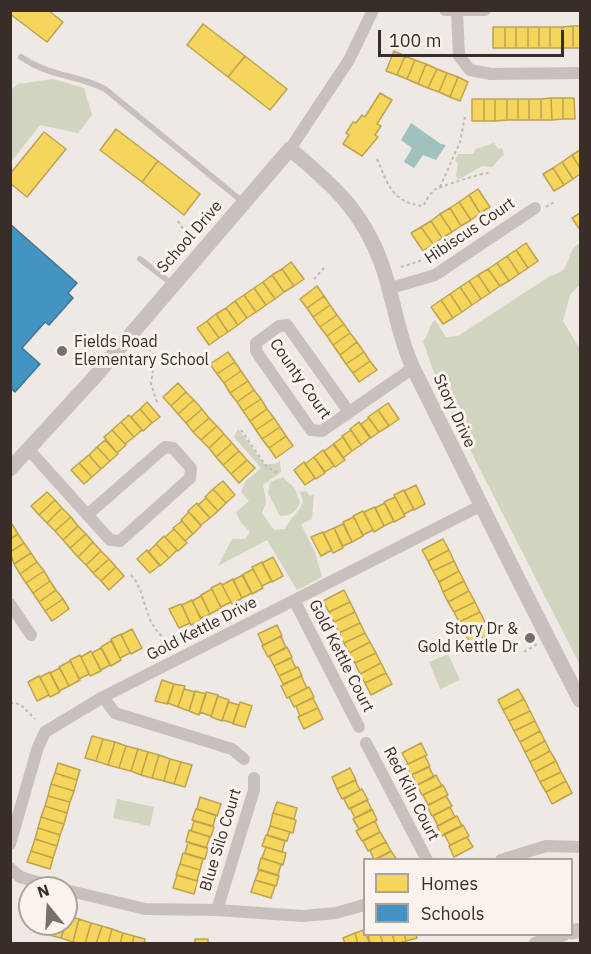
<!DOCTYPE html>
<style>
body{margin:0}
#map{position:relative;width:591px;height:954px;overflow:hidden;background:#eee9e4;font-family:"IBM Plex Sans",sans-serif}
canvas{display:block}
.frame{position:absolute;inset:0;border:12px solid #392d2a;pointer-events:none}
.legend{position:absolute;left:363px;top:858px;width:210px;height:78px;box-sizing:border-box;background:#faf2ec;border:2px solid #ada39e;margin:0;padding:8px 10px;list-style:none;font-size:18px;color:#392d2a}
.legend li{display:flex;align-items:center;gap:12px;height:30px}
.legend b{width:30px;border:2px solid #ada39e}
.north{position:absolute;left:18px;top:876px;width:60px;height:60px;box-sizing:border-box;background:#faf2ec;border:2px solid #ada39e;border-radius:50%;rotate:342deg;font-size:16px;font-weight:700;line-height:24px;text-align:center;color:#392d2a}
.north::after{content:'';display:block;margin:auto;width:21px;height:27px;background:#786f6b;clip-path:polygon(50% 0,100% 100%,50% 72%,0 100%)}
.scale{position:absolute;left:378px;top:30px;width:186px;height:27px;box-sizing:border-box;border:3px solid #392d2a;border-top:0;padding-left:8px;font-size:18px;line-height:21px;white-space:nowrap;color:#392d2a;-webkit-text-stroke:4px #faf2ec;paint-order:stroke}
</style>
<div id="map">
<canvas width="591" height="954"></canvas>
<div class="frame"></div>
<ul class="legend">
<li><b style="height:16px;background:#f6d55c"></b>Homes</li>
<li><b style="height:16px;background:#4393c3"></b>Schools</li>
</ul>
<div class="north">N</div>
<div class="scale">100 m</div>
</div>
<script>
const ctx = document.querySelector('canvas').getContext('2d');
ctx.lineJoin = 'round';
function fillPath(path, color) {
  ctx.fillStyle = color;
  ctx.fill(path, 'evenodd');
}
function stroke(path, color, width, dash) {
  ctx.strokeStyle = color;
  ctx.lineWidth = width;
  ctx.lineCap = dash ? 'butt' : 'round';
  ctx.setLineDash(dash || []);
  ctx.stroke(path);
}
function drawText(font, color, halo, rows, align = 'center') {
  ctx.font = font + ' "IBM Plex Sans",sans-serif';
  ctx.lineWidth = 6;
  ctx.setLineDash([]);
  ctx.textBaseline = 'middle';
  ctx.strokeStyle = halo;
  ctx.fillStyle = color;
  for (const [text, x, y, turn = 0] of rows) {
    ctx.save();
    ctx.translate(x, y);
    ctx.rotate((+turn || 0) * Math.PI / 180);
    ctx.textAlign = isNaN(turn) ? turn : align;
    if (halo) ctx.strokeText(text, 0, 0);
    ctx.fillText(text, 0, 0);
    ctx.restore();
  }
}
const green = new Path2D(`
 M53 79 84 88 92 115 78 133 40 125 11 162V90L18 84Z
 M494 143 498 149 502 148 504 154 492 167 482 166 458 180 456 175 458 164 455 160 458 154H473L476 149Z
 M578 244H580V284L570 295 563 321 580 349V665L441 393 423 341C430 334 428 326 435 320L446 337 458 336 550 276C574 271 564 254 578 244Z
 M238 429 264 464H275L280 461 281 472 263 485 266 502 262 513 274 530 285 529C290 518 299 513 303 502L300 492 306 491 310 496 314 494 312 519 301 524 315 552 322 577 297 590 267 540 218 566 232 539H245L250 532 241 523 236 512 249 501 241 492 246 481 261 468 234 437Z
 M283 477 295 489 300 503C296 512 291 516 280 516L268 493 270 482Z
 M448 654 460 680 440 689 429 662Z
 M117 799 154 807 150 826 113 818Z`);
const water = new Path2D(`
 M411 123 441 144 446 145 436 160 423 155 414 168 404 162 412 148 401 140Z`);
const homes = new Path2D(`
 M10 10H48L63 22 47 42 10 14Z
 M203 24 245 56 228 77 187 45Z
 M573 26V48H562V27Z
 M573 26H580V48H573Z
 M493 27H505V48H493Z
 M505 27H516V48H505Z
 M516 27H528V48H516Z
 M528 27H539V48H528Z
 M539 27H550V48H539Z
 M550 27H562V48H550Z
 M394 51 405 56 397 75 386 71Z
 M245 56 287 89 270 110 228 77Z
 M405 56 415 60 407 79 397 75Z
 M415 60 426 64 418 84 407 79Z
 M426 64 437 69 428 88 418 84Z
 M437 69 447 73 439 92 428 88Z
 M447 73 458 77 450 97 439 92Z
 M458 77 468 82 460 101 450 97Z
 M380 93 392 100 377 124 381 126 375 135 378 137 362 156 343 144 349 135 346 133 353 122 356 123 362 115 365 117Z
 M551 98 552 120H541V99Z
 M551 98H563V119L552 120Z
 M563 98H574L575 119H563Z
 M472 99H484V121H472Z
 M484 99H495V121H484Z
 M495 99H507V120L495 121Z
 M507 99H518V120H507Z
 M518 99H529V120H518Z
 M529 99H541V120H529Z
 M116 129 158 161 142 182 100 150Z
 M44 132 66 149 27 197 10 183V174Z
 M580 150V168L572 155Z
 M572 155 580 168V174L573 179 562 162Z
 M158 161 200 194 184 215 142 182Z
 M562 162 573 179 564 185 553 168Z
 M553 168 564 185 554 191 543 174Z
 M478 189 490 207 480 213 469 195Z
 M469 195 480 213 471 220 459 202Z
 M459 202 471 220 461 226 450 208Z
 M450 208 461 226 452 232 440 214Z
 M580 213V230L572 218Z
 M440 214 452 232 442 238 431 221Z
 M431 221 442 238 433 244 421 227Z
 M421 227 433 244 423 251 411 233Z
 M526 243 538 261 528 268 516 250Z
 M516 250 528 268 519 274 507 256Z
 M507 256 519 274 509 281 497 263Z
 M291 262 304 279 294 286 282 269Z
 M497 263 509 281 500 286 488 269Z
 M282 269 294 286 284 292 272 275Z
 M488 269 500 286 490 293 478 275Z
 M272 275 284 292 275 299 263 282Z
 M478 275 490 293 481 299 469 281Z
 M469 281 481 299 472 305 460 287Z
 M263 282 275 299 266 305 254 288Z
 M317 286 324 296 307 308 300 299Z
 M460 287 472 305 462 312 450 294Z
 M254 288 266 305 256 312 244 295Z
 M450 294 462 312 453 318 441 300Z
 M244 295 256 312 247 318 235 301Z
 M324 296 330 305 313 317 307 308Z
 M441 300 453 318 443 324 431 307Z
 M235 301 247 318 238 325 226 308Z
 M330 305 337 315 320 327 313 317Z
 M226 308 238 325 228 332 216 314Z
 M216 314 228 332 219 338 207 321Z
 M337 315 344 324 327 336 320 327Z
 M207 321 219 338 209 345 197 328Z
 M344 324 350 333 333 345 327 336Z
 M350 333 357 342 340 355 333 345Z
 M357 342 364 352 346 364 340 355Z
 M228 352 235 362 217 374 210 364Z
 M364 352 370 361 353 373 346 364Z
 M370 361 377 370 359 382 353 373Z
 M235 362 241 371 224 383 217 374Z
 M241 371 248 381 230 393 224 383Z
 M248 381 254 390 237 402 230 393Z
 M178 383 186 392 171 406 163 397Z
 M254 390 261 399 243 411 237 402Z
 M186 392 194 400 178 414 171 406Z
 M261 399 267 409 250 421 243 411Z
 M194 400 202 409 186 423 178 414Z
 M147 402 160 417 152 423 140 409Z
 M388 403 399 419 389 426 378 410Z
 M140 409 152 423 143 431 131 417Z
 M202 409 209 418 193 432 186 423Z
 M267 409 274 418 256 430 250 421Z
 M378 410 389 426 379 432 368 417Z
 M129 415 142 430 134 437 121 422Z
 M209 418 217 426 201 440 193 432Z
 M274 418 280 427 262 439 256 430Z
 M369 418 379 432 371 438 361 424Z
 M121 422 134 437 125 444 112 430Z
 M359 422 370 438 361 445 350 429Z
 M217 426 224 434 209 448 201 440Z
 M280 427 286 436 269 448 262 439Z
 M112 430 126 445 117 453 104 437Z
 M351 430 361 445 352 451 342 436Z
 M224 434 232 443 216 457 209 448Z
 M286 436 293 446 276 458 269 448Z
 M343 437 352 451 343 458 333 444Z
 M105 440 118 454 110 461 97 447Z
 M232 443 239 451 223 465 216 457Z
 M334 444 345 460 335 467 324 451Z
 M97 447 110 461 101 469 89 455Z
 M323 450 334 466 325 472 314 457Z
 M239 451 247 460 231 474 223 465Z
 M89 455 101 469 92 477 79 463Z
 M314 457 325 473 316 479 305 464Z
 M247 460 255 468 239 483 231 474Z
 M304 462 315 478 305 485 294 470Z
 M79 463 92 477 84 484 71 470Z
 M223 481 235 495 226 503 213 489Z
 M416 485 425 504 414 510 404 491Z
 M213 489 226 503 218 511 205 497Z
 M404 490 414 509 404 514 394 495Z
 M47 492 55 500 39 515 31 506Z
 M395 497 405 516 394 522 384 502Z
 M206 498 218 511 210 518 198 505Z
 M55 500 62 508 47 523 39 515Z
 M197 503 210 518 201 525 188 511Z
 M385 503 394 521 384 526 375 508Z
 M375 507 384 526 374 532 364 512Z
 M62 508 71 517 55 531 47 523Z
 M363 511 373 530 363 535 353 516Z
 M189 512 201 526 193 534 181 520Z
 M71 517 78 526 63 540 55 531Z
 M354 517 363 536 352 542 343 522Z
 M182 521 193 534 185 541 173 528Z
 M12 524 18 534 10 539V525Z
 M343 524 352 542 343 546 334 528Z
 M78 526 86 534 70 548 63 540Z
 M334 528 343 548 333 553 323 533Z
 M174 529 187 543 178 551 165 537Z
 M323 532 332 550 321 556 311 537Z
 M18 534 24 543 10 552V539Z
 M86 534 93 542 78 557 70 548Z
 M164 536 177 550 169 558 156 544Z
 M443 539 449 550 428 561 422 550Z
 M93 542 101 551 86 565 78 557Z
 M24 543 31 553 14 564 10 552Z
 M156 544 169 558 160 566 148 552Z
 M147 550 160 565 150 573 137 559Z
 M449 550 454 561 433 571 428 561Z
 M101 551 109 559 93 573 86 565Z
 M31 553 37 562 20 574 14 564Z
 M273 557 283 576 272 582 262 563Z
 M109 559 116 567 101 581 93 573Z
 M454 561 459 571 439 582 433 571Z
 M37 562 44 571 26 583 20 574Z
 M262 562 272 581 262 586 252 567Z
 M116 567 124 576 109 590 101 581Z
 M253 569 263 588 252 594 242 575Z
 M44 571 50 581 33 593 26 583Z
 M459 571 464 581 443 592 439 582Z
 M243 575 252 593 242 598 233 580Z
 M233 579 242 598 232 604 222 585Z
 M50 581 56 590 39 602 33 593Z
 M464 581 469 591 448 602 443 592Z
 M221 583 231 602 221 607 211 588Z
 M212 589 221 608 210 614 201 595Z
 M56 590 63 599 45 611 39 602Z
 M344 590 350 602 329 612 323 601Z
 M469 591 475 602 454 612 448 602Z
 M201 596 210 614 201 618 192 601Z
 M63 599 69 609 52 621 45 611Z
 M192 600 201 620 191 625 182 605Z
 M350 602 355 612 334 622 329 612Z
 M475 602 480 612 459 622 454 612Z
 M181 604 190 623 179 628 169 609Z
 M355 612 360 623 339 633 334 622Z
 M480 612 485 622 464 632 459 622Z
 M485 622 490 634 470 644 464 632Z
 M360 623 365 633 344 643 339 633Z
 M277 625 282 636 263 645 258 634Z
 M132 629 142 648 131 654 121 635Z
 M365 633 370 642 349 653 344 643Z
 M121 634 130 653 120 658 111 639Z
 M281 636 286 648 268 657 262 646Z
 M111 641 121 660 111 666 101 647Z
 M370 642 376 653 355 663 349 653Z
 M287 647 292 657 274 666 269 656Z
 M101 648 110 665 101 670 92 653Z
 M91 651 101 671 90 676 81 657Z
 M376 653 381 663 360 674 355 663Z
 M80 655 89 674 79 679 70 660Z
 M291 658 296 668 279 676 274 666Z
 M70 661 80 680 69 686 59 667Z
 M381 663 386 673 365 683 360 674Z
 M298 667 302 676 283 684 279 676Z
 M60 668 69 686 59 691 50 673Z
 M50 672 60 692 50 697 40 677Z
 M386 673 392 684 371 695 365 683Z
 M39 676 49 695 37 701 28 682Z
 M301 676 307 688 287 698 281 686Z
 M162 680 174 684 167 704 155 701Z
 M174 684 185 686 178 707 168 703Z
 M309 687 314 697 294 707 289 697Z
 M184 689 195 692 189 711 178 707Z
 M518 689 524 699 503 710 498 700Z
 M195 691 206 694 199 715 189 711Z
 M206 692 218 695 211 716 200 712Z
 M218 696 229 700 222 721 211 717Z
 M313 698 318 708 300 716 296 706Z
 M524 699 530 711 509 721 503 710Z
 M229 702 239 705 233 723 222 720Z
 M240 702 252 706 245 727 233 724Z
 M318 708 323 719 304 729 298 717Z
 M530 711 535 721 514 731 509 721Z
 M535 721 540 731 520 742 514 731Z
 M540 731 545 741 525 752 520 742Z
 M92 736 103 739 96 761 85 758Z
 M103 739 115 742 108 765 96 761Z
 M545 741 550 751 530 762 525 752Z
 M115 742 126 746 119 768 108 765Z
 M421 743 427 755 408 764 402 753Z
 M126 746 138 749 131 771 119 768Z
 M138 749 148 752 141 775 131 771Z
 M550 751 556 761 535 772 530 762Z
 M148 752 159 755 152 778 141 775Z
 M159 755 170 759 164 781 152 778Z
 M425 756 430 766 411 775 406 765Z
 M170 759 181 762 174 784 164 781Z
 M556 761 561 772 540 782 535 772Z
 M181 762 192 765 185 787 174 784Z
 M58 763 80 770 77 780 55 773Z
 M429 767 434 777 417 785 412 775Z
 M350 768 356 780 337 789 332 777Z
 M561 772 566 781 546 792 540 782Z
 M55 773 77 780 74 791 51 784Z
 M436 775 442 786 422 795 417 785Z
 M355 780 360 790 342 799 337 789Z
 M566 781 572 793 552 804 546 792Z
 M51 784 74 791 70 802 48 796Z
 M443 785 448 795 428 805 423 795Z
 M362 789 368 800 349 809 344 799Z
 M48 796 70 802 67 813 45 806Z
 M446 796 452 806 432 816 427 806Z
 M200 797 221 804 217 816 197 809Z
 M367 800 372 810 355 818 350 808Z
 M277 802 297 808 294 819 273 813Z
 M45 806 67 813 64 824 41 817Z
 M450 807 455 817 438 826 433 816Z
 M196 809 216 815 213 826 192 820Z
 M372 809 377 820 359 829 353 819Z
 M273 813 296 820 293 833 270 826Z
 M457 816 462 826 442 836 437 826Z
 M41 817 64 824 60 835 38 828Z
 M194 821 214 827 211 837 191 831Z
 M375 821 380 832 362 841 356 831Z
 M463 825 469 836 450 845 444 834Z
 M270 826 290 832 287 841 267 835Z
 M38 828 60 835 57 846 35 839Z
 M189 830 210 837 206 848 186 842Z
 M380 832 386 842 368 851 363 841Z
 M266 835 285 841 282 852 262 846Z
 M467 837 473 847 454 857 449 846Z
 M35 839 57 846 53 858 31 851Z
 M188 842 208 848 205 859 185 853Z
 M386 842 391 851 374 860 370 850Z
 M266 847 286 853 283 865 262 858Z
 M31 851 53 858 50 869 27 862Z
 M391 851 397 860H375Z
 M183 853 203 859 200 870 180 864Z
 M261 858 281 864 278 875 258 869Z
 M180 864 200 870 197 881 176 875Z
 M259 870 279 876 276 886 255 880Z
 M177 875 198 881 194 894 173 888Z
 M255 880 275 886 271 898 251 892Z
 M68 916 79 919 73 942 61 938Z
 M79 919 91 923 85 944 73 942Z
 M91 923 102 926 96 944H85Z
 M41 924H52L49 935 39 931Z
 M52 924H66L61 938 49 935Z
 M102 926 112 929 108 944H96Z
 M112 929 123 933 120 944H108Z
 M364 930 370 944H358L355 933Z
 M123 933 134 936 132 944H120Z
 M355 933 358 944H345L343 938Z
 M368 934H380L383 944H370Z
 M380 934H392L395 944H383Z
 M392 934H404L406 941 395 944Z
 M404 934H416L417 938 406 941Z
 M134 936 145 939 144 944H132Z
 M195 939H208V944H195Z`);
const schools = new Path2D(`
 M10 224 77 283 68 293 73 298 49 325 45 322 22 348 40 364 15 392 10 388Z`);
const path = new Path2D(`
 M377 159C387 181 391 203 423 206 426 201 430 194 434 190 438 187 485 172 490 173
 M440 187 460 142 465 117
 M546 207 554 202
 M178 221 189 238
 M401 267 423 260
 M314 279 324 268
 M145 344 155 356 151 384 158 405
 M241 430 266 466 277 473
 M131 575C147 593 143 619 161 635L162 647
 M524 652 537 644
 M10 703 20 704 35 719`);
const service = new Path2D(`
 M21 57C50 77 76 74 105 89L243 202
 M140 259 172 284`);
const minor = new Path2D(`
 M445 10H485
 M457 12 459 56 470 70 491 74 580 73
 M290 149 349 60 373 10
 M388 289 435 275 535 208
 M349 412 287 325 279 326 256 343V351L311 430 322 431 413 368
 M29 450 110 540 120 541 190 478 191 468 173 448 165 447 87 515
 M294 600 359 727
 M10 604 31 635
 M103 697 115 713 232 749 244 759
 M366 743 427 860
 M10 844 38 747 45 732 103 697 480 506
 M501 860 546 846 580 847
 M10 868 20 877 58 888
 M66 890 145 909 217 910 303 916 336 913 364 905
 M217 910 254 790V778`);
const tertiary = new Path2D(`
 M10 469 91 381 290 149C333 185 363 211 382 265 394 300 398 336 414 370 469 480 523 591 580 700
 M572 932 580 930
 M536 944 563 934`);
const markers = [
 [62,351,6,"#786f6b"],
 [530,638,6,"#786f6b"]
];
const streetNames = [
 ["Hibiscus Court",470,231,-34],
 ["School Drive",190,237,-49],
 ["County Court",300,379,55],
 ["Story Drive",454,411,65],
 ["Gold Kettle Drive",202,629,-27],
 ["Gold Kettle Court",341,656,63],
 ["Red Kiln Court",411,794,63],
 ["Blue Silo Court",221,840,-73]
];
const poiNames = [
 ["Fields Road",74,342],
 ["Elementary School",74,360],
 ["Story Dr &",518,629,"right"],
 ["Gold Kettle Dr",518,647,"right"]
];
fillPath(green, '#d1d4be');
fillPath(water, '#a0c1be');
fillPath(homes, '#f6d55c');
stroke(homes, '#bda34d', 1.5);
fillPath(schools, '#4393c3');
stroke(schools, '#407495', 1.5);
stroke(path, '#c0b9b5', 2, [3, 3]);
stroke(service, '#c8c0bc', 6);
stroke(minor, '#c8c0bc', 12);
stroke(tertiary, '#c8c0bc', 15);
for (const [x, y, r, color] of markers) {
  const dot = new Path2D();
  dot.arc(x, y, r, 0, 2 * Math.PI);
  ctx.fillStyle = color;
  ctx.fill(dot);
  stroke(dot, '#faf2ec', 2);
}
drawText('16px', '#392d2a', '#faf2ec', streetNames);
drawText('16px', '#392d2a', '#faf2ec', poiNames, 'left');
</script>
